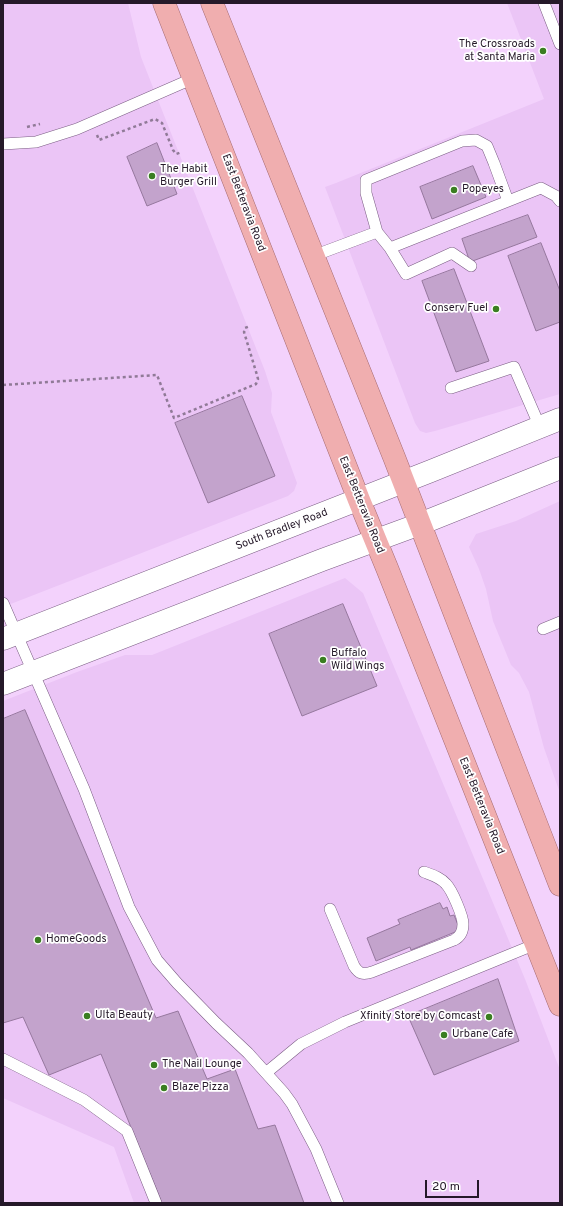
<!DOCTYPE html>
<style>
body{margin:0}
#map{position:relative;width:563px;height:1206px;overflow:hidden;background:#f3d2fc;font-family:Overpass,sans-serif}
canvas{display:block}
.frame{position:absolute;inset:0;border:4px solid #251929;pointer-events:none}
.scale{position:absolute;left:425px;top:1180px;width:54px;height:18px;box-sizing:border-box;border:2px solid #251929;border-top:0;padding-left:5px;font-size:12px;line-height:14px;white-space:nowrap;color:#251929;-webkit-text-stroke:3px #fff;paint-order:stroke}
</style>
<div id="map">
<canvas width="563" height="1206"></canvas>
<div class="frame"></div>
<div class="scale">20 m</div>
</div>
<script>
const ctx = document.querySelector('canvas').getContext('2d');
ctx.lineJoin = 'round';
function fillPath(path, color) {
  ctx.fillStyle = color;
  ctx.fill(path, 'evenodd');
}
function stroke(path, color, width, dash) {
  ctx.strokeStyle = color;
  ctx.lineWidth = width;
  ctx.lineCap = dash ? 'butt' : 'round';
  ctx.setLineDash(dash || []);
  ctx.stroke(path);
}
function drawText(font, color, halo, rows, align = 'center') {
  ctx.font = font + ' Overpass,sans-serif';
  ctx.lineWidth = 3.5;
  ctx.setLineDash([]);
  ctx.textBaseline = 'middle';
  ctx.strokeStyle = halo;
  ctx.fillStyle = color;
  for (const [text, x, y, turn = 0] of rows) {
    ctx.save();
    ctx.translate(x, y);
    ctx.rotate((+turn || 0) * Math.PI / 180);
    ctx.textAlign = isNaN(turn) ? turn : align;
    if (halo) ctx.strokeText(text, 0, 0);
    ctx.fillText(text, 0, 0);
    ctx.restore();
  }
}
const built = new Path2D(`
 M3 3H128L141 57 265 371 272 393 271 412 297 483 294 491 288 496 3 607Z
 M507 3H560V394L435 431 426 433 420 431 415 423 325 187 336 183 544 99Z
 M560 501V793L544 748 529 692 519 673 511 665 493 621 486 589 479 569 469 547 476 534 516 521Z
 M345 578 363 593 525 979 560 1070V1203H134L114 1147 3 1098V701L77 672 125 655H152Z`);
const building = new Path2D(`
 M157 143 177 194 147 206 127 157Z
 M473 166 486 197 432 219 420 187Z
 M528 215 537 237 470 262 462 239Z
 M541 243 560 291V322L536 331 508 256Z
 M454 269 489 361 456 372 422 281Z
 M242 396 275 476 208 503 175 423Z
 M343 604 377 686 302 716 269 634Z
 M25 710 156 1018 178 1011 207 1079 235 1069 258 1129 275 1125 304 1203H162L101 1054 49 1075 23 1017 3 1023V719Z
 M440 903 443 909 447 907 450 916 454 915 460 930 411 950 410 947 376 961 367 938 400 924 398 920Z
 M498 979 519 1041 434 1075 408 1016Z`);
const path = new Path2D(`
 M27 127 40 124
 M97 135 99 140 155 119 162 123 173 150 176 154 182 152
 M3 385 157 375 174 418 256 384 258 379 257 375 244 332 245 328 250 326`);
const service = new Path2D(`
 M544 3 560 44
 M3 144 36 142 77 129 194 78
 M377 232 366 193V180L462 141 476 140 487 146 494 163 508 201
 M390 248 541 188 556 196 560 201
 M313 256 377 232 390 248 406 274 452 253 471 266
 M451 388 514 367 540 427
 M3 603 84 789 129 907 157 960 177 983 216 1023 248 1053 284 1093 292 1104 316 1149 338 1203
 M543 629 560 622
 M330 909 354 966C359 974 363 975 372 972L454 940C460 937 463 931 463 924 463 916 452 890 446 884 440 877 432 875 424 872
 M3 1059 84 1100 127 1131 156 1203
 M267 1072 301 1044 345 1022 536 944`);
const tertiary = new Path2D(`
 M3 639 431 471 560 419
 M3 684 322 560 420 524 560 468`);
const trunk = new Path2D(`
 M164 3 359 500 387 568 560 1005
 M212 3 394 457 560 885`);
const markers = [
 [543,51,4,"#3a7e21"],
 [152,176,4,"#3a7e21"],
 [454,190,4,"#3a7e21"],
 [496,309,4,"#3a7e21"],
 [323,660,4,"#3a7e21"],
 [38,940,4,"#3a7e21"],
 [87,1016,4,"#3a7e21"],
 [489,1017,4,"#3a7e21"],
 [444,1035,4,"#3a7e21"],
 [154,1065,4,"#3a7e21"],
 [164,1088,4,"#3a7e21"]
];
const poiNames = [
 ["The Crossroads",535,45,"right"],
 ["at Santa Maria",535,58,"right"],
 ["The Habit",160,170],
 ["Burger Grill",160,183],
 ["Popeyes",462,190],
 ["Conserv Fuel",488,309,"right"],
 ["Buffalo",331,654],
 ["Wild Wings",331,667],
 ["HomeGoods",46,940],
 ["Ulta Beauty",95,1016],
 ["Xfinity Store by Comcast",481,1017,"right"],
 ["Urbane Cafe",452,1035],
 ["The Nail Lounge",162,1065],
 ["Blaze Pizza",172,1088]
];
const streetNames = [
 ["East Betteravia Road",243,203,69],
 ["East Betteravia Road",361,505,68],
 ["South Bradley Road",282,530,-21],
 ["East Betteravia Road",481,806,68]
];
fillPath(built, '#ebc5f6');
fillPath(building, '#c3a3cc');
stroke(building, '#96789e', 1);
stroke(service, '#7b5e84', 12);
stroke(tertiary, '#7b5e84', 23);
stroke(trunk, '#a66c73', 23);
stroke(path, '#907a97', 2.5, [3, 3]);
stroke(service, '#fff', 11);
stroke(tertiary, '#fff', 22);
stroke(trunk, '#f0aeaf', 22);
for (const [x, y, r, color] of markers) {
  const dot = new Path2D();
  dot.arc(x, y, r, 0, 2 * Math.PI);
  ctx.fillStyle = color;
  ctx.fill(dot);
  stroke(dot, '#fff', 1.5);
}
drawText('11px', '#251929', '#fff', poiNames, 'left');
drawText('11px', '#251929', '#fff', streetNames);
</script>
